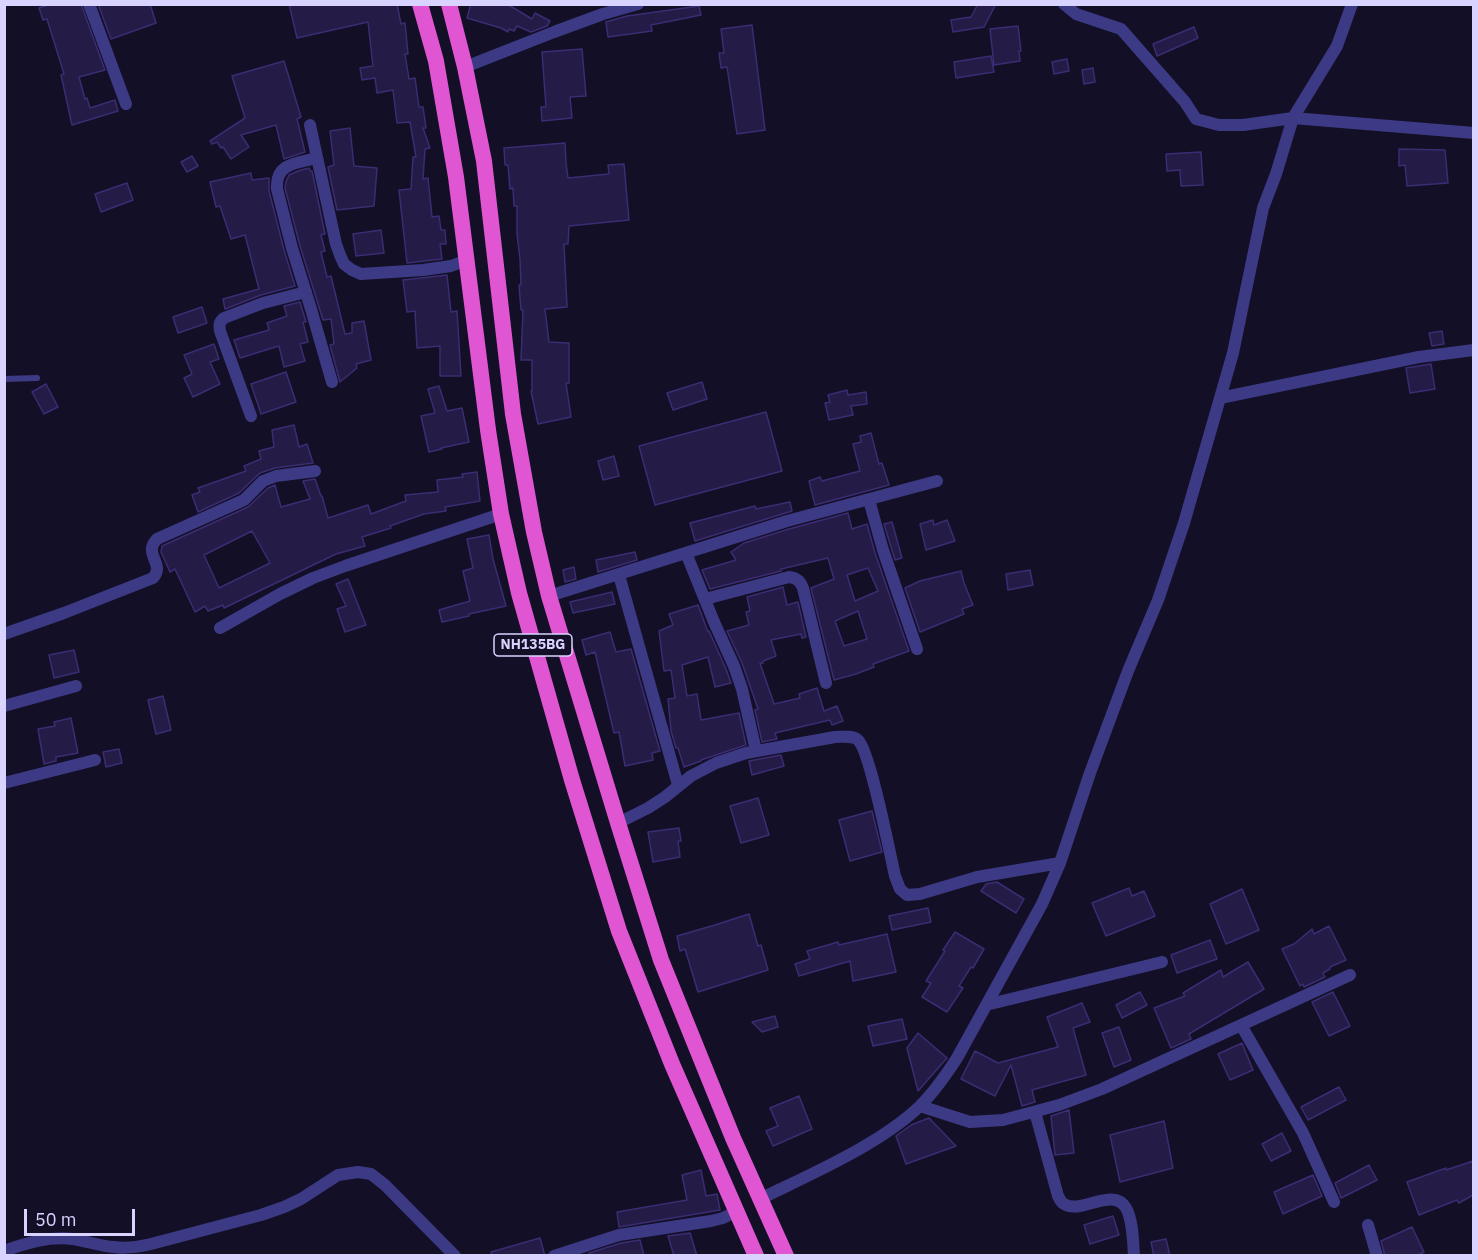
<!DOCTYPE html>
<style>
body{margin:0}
#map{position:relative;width:1478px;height:1260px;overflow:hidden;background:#130f26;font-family:"IBM Plex Sans",sans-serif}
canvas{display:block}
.frame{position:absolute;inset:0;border:6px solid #d9d4ff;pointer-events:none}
.scale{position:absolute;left:24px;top:1209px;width:111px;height:27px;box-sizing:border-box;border:3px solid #d9d4ff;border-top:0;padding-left:8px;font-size:18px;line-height:21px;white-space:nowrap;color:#d9d4ff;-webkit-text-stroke:4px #130f26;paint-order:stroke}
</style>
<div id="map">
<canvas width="1478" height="1260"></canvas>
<div class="frame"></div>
<div class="scale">50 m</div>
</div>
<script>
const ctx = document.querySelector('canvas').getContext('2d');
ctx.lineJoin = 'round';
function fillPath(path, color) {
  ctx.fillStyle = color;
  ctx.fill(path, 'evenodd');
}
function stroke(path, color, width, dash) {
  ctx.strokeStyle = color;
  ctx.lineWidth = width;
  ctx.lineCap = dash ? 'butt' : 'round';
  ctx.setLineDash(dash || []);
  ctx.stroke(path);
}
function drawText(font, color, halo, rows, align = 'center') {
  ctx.font = font + ' "IBM Plex Sans",sans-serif';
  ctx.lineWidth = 4.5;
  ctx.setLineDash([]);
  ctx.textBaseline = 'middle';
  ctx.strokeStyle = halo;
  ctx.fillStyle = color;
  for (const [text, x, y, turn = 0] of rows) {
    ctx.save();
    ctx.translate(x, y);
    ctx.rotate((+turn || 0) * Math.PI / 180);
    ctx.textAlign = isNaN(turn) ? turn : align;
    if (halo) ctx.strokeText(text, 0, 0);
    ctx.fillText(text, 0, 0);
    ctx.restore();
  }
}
const building = new Path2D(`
 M51 4H81L105 70 79 77 85 99 87 98 90 108 115 100 118 111 72 125 61 75 64 74 47 19 43 20 39 8Z
 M98 4H150L156 23 111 39Z
 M289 4H397L401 24 405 23 408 54H405L409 79 415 78 419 107H423L426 128H423L430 148 425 149 423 179 428 178 432 217 439 216 441 230H445L446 244H440L442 259 407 263 399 190 411 189 413 157H416L410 122 397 123 393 90 377 93 375 78 362 80 360 68 373 66 368 22 297 38Z
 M471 4H507L532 19 535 13 550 21 547 26 531 32 517 26 514 31 509 29 508 32 501 28 467 18Z
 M978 4H996L984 27 953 32 951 20 971 17Z
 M699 6 701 15 651 25 652 31 608 37 606 22 627 16Z
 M752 25 765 130 737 134 727 67 721 68 719 53H724L721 29Z
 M1018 26 1021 51H1019L1020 61 994 65 990 29Z
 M1194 27 1198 38 1157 56 1153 44Z
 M582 49 586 96 570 97 572 118 542 121 541 107H546L542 52Z
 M991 56 994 72 956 78 954 62Z
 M1067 59 1069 71 1054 74 1052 62Z
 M284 61 301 117 297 119 305 152 284 159 276 125 241 135 249 147 231 159 223 147 221 148 217 142 212 144 210 141 245 118 232 76Z
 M1093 68 1095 82 1084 84 1082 70Z
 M350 128 354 166 377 168 374 206 337 210 328 167 334 165 330 131Z
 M565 143 566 163 568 178 609 174 608 165 624 164 629 220 569 226 568 244H564L567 307 545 309 549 342 569 343V383H566L571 417 538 424 531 391H532V360H521L523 310H521L519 285H521L520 259 517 234V206H514L513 188 510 189 508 165H505L504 148Z
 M1399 149 1445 150 1448 183 1407 186 1405 165 1399 166Z
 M1201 152 1203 185 1181 186 1180 170 1167 171 1166 154Z
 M192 156 198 166 187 172 181 162Z
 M309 168 310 171H312L325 234 321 235 325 251 321 252 327 277 331 276 345 334 352 333V323L364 321 371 360 356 364 357 368 340 382 330 345 334 344 331 319 323 320 300 246 285 188 286 182 289 175 298 171Z
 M251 173 252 180 269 178V191L284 250 295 286 261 295 225 309 223 299 259 289 245 235 231 239 220 206 216 207 210 182Z
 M127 183 133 200 101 212 95 194Z
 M381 230 384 253 356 256 353 234Z
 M447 275 451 312 457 311 461 376H440V346L417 348 415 311 407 312 403 280Z
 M300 302 306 322H303L308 342 300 344 305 361 284 367 279 346 240 358 234 340 269 330 267 323 287 316 284 306Z
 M202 307 207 323 178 333 173 317Z
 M1442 331 1444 344 1432 346 1429 333Z
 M214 344 219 359 210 362 220 384 193 397 184 378 192 374 184 355Z
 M1431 364 1435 389 1410 393 1406 368Z
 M286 372 296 402 261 414 251 384Z
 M702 382 707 399 673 410 667 393Z
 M46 384 58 407 44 414 32 392Z
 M439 386 447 411 462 408 469 442 441 448 442 449 429 452 421 416 435 413 428 389Z
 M847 390 848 395 866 392 867 404 851 406 853 415 829 420 825 403 830 402 828 395Z
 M766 412 782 471 655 505 639 446Z
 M294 425 299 447 307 444 313 463 275 468 260 473 239 493 198 512 192 495 200 492 198 488 246 471 244 466 261 459 259 451 274 447 272 430Z
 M871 433 879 464 882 463 889 485 815 505 809 481 820 477 822 481 860 471 853 444 861 442 860 436Z
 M614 456 619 476 603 480 598 461Z
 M477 472 480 501 445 507 446 511 424 514 390 526 391 528 362 537 365 546 336 554 224 608 223 605 208 611 205 606 195 612 175 569 170 572 161 552 162 546 248 507 268 488 275 485 281 507 310 499 303 481 315 479 321 496H322L328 518 368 505 371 514 406 501 405 495 438 492 437 480 463 477 462 474ZM252 531 270 563 219 588 204 555Z
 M790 502 792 511 695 541 690 523 755 506 756 509Z
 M848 513 852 529 867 524 875 553 909 651 873 664 874 667 856 674 834 680 811 588 834 579 828 558 781 569V571L710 589 702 570 736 560 731 552 744 543 789 529ZM868 568 878 591 855 601 847 575ZM858 611 867 639 844 646 835 621Z
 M933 520 934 525 947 520 955 541 926 550 920 524Z
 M892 522 902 558 895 560 884 524Z
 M489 535 493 559 506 606 469 614V616L442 622 439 610 470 601 463 571 473 568 467 539Z
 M635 552 637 560 598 572 596 560Z
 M574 567 576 579 565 582 563 570Z
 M1030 570 1033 585 1008 590 1006 574Z
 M961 571 964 583 973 605 962 609 964 614 920 632 905 588 920 581Z
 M348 579 366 625 345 632 337 609 346 606 336 584Z
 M783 587 787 605 798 602 806 637 802 638 801 634 771 640 776 656 763 661V663H760L774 704 800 698 799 694 817 688 824 711 837 706 843 721 832 725 830 720 775 733 777 739 762 742 755 710 758 709 742 663 727 631 749 625 746 612 750 611 747 597Z
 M612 592 615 604 573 613 570 602Z
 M698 605 708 632 709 631 726 669 731 683 715 687 708 657 682 665 687 696 697 694 701 720 739 713 746 745 701 760V761L684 767 678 748H676L671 731 668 699 675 698 671 670 664 671 659 631 673 625 669 614Z
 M610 632 616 652 631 649 660 751 652 753 653 760 625 766 619 732 614 733 595 652 586 655 582 640Z
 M74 650 79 672 54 678 49 655Z
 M163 696 171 730 156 734 148 700Z
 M71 718 78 753 56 757V761L44 764 38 729 55 726 54 722Z
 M119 749 122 763 106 767 103 752Z
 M781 755 784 766 752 775 749 761Z
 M758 798 769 835 741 843 730 806Z
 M872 811 882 852 850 861 839 820Z
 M679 828 681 841H678L680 857 653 862 648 832Z
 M997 882 1024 899 1016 913 981 891 986 884Z
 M1129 888 1132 896 1144 891 1155 916 1106 936 1092 903Z
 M1242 889 1259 930 1226 944 1210 904Z
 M928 908 931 922 892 930 889 916Z
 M749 914 758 946 761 945 768 970 698 992 685 949 680 951 677 936 715 925Z
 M1329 926 1346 960 1330 967V969L1323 973 1325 977 1304 987 1303 984 1300 986 1282 949 1294 944 1312 929 1314 934Z
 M955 932 984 949 973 968 971 967 959 986 963 988 947 1012 922 997 931 983 926 981 945 951 943 950Z
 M887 934 896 972 853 981 850 961 799 976 795 964 810 959 807 951 838 942 839 945Z
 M1210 940 1217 959 1177 973 1171 955Z
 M1248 962 1264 989 1189 1034 1191 1039 1171 1048 1154 1008 1185 996 1183 993 1221 970 1223 977Z
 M1140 992 1147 1005 1122 1018 1116 1005Z
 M1333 992 1350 1026 1329 1036 1312 1002Z
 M1082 1003 1090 1022 1073 1028 1086 1075 1032 1090 1035 1102 1022 1106 1011 1065 995 1096 961 1079 975 1051 998 1063 1058 1047 1047 1017Z
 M775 1016 778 1027 762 1032 752 1022Z
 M902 1019 907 1039 873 1046 868 1026Z
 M1119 1027 1131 1060 1114 1067 1102 1033Z
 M918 1033 947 1058 918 1091 907 1048Z
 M1242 1043 1253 1070 1230 1080 1218 1054Z
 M1339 1087 1346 1100 1308 1120 1301 1107Z
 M799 1096 812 1129 773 1146 766 1131 778 1126 770 1108Z
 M1069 1110 1074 1153 1055 1155 1051 1116Z
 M929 1118 956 1146 906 1164 896 1136 911 1125Z
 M1164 1121 1173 1168 1120 1182 1110 1135Z
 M1282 1133 1291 1151 1271 1161 1262 1144Z
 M1473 1161V1195L1459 1203 1457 1200 1419 1215 1407 1182 1446 1168V1170Z
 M1369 1165 1377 1180 1341 1198 1335 1183Z
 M701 1170 706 1196 717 1194 720 1210 619 1227 617 1212 687 1200 682 1175Z
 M1313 1175 1322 1196 1283 1214 1274 1192Z
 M1113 1216 1119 1235 1090 1244 1084 1225Z
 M1412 1227 1424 1252 1416 1256H1385L1381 1241Z
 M690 1233 697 1256H674L668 1236Z
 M540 1238 545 1256H492L491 1252Z
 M1166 1239 1170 1256H1154L1151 1242Z
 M640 1240 644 1256H589V1253L621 1243Z`);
const service = new Path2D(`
 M4 379 37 378`);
const minor = new Path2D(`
 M89 4 126 104
 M1064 4 1076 14 1121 29 1185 102 1196 119 1219 125H1243L1293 118 1474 133
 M465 67 554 32 603 14 638 4
 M310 125 336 244 340 255 344 264 352 270 361 274 423 270 451 266 467 260
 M317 158C297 163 275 163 277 189L292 248 311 309 332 382
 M1220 398 1419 357 1474 350
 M251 416 220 331C219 325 219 322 224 318L263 303 306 292
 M869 500 883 550 917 649
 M686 553 714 622 734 666 742 689 756 751
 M619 575 678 785
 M549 596 787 521 937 481
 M705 599 789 577C797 578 800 581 803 588L826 683
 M220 628 280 594 313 578 345 566 501 514
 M4 634 64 613 153 578C166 564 142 554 157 539L244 500 263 481 276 476 315 471
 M4 706 76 686
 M4 783 95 760
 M618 823 648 808 665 797 691 776 716 763 746 753 835 737C842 737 852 735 858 740 870 751 890 854 895 876L900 889 907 895 920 894 977 877 1060 863
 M986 1005 1162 962
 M1241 1025 1303 1133 1334 1202
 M920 1106 970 1122 1003 1120 1059 1105 1102 1089 1350 975
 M1035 1112 1058 1196C1059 1198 1062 1203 1064 1204 1081 1215 1113 1186 1126 1208 1133 1220 1133 1242 1134 1256
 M760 1199C811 1174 879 1145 920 1106 934 1092 946 1075 957 1058L1042 904 1060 863 1090 773 1128 671 1158 600 1184 523 1233 353 1263 208 1276 174 1293 118 1337 46 1352 4
 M1368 1225 1377 1256
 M4 1251C26 1243 49 1236 73 1239 86 1241 100 1246 114 1247 126 1249 138 1247 151 1244L261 1215 284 1207 301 1199 338 1175 358 1172 371 1174 385 1185 455 1256
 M554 1256 619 1235 711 1221 723 1218 737 1211`);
const trunk = new Path2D(`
 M420 4 436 61 456 177 488 430 501 514 519 593 572 780 619 931 672 1064 756 1256
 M449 4 465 67 484 161 513 414 534 532 549 596 618 823 661 960 733 1138 786 1256`);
const shields = [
 [533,645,78]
];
const shieldNames = [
 ["NH135BG",533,645]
];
fillPath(building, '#241b47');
stroke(building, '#3b2d73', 1.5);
stroke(service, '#3d3a85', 6);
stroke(minor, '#3d3a85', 12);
stroke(trunk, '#e055d1', 16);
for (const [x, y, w] of shields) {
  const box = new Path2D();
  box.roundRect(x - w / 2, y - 11, w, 22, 4.5);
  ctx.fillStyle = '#130f26';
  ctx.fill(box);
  stroke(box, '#d9d4ff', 1.5);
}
drawText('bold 14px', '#d9d4ff', null, shieldNames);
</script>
